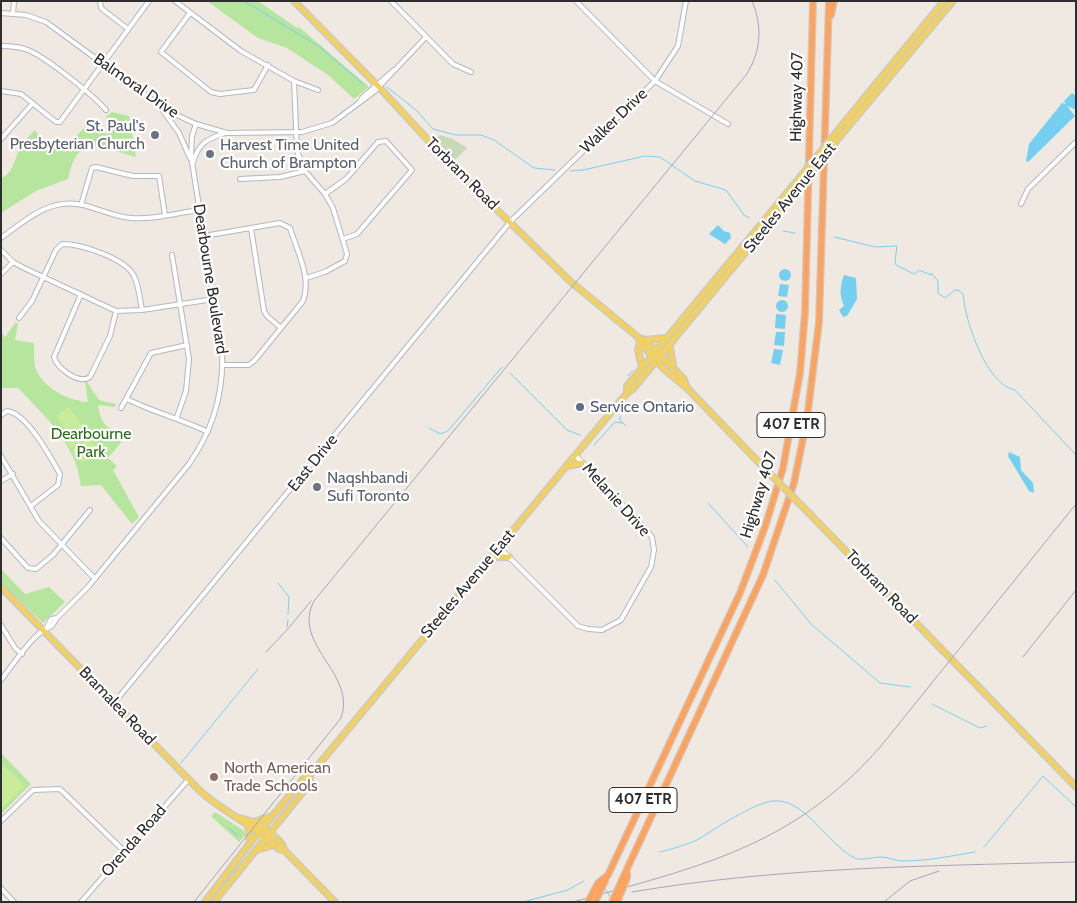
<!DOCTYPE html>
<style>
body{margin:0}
#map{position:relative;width:1077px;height:903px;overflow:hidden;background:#efe9e1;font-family:Cabin,sans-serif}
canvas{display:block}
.frame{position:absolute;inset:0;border:2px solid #2e2e2e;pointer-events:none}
</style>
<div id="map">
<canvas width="1077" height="903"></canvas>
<div class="frame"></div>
</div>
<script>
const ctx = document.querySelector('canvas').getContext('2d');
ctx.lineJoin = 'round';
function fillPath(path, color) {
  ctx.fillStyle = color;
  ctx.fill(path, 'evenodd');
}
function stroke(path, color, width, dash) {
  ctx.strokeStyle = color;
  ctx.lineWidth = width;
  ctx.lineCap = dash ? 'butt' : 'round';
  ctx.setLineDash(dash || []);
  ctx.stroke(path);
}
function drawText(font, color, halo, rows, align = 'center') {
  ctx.font = font + ' Cabin,sans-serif';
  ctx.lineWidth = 4.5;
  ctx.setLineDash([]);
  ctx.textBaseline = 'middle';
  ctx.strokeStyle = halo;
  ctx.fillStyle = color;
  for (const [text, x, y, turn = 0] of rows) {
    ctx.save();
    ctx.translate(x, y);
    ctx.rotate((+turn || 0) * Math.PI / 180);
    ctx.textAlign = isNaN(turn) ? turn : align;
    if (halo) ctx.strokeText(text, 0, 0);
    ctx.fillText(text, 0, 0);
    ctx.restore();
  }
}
const green = new Path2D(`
 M207 1H258L297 28 299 27 369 87 354 99 328 75 287 48 258 38Z
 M112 112 129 116 136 157C100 147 78 131 68 179L36 191 1 213V178C14 174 15 155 22 145 25 140 30 135 35 130 51 156 72 145 86 125L107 134 106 117Z
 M16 322 18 324 15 340 34 343C34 350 34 359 35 366 40 387 69 401 88 402L85 382H87L99 400 116 404 115 407 98 405C101 426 108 431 129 433L108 458 117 466 113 470 139 517 132 524 101 485 81 486C76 443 46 418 18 388H1V332L5 337Z
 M1 569 25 594 49 587 65 602 43 623 1 582Z
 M1 753 31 784 1 814Z
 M215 812 243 830 245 835 239 842 211 816Z`);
const cemetery = new Path2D(`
 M440 135 453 139 467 148 455 160 434 139Z`);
const pitch = new Path2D(`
 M69 407 80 422 67 431 56 416Z
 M80 423 89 437 71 448 62 435Z
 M90 438 99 451 81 463 72 450Z
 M3 765 25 786 1 809V767Z`);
const water = new Path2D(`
 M1072 93 1076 96V110L1067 106 1075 116 1028 162 1026 161 1029 144 1062 103 1066 104 1064 101Z
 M718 225 724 231 730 233 731 238 725 244 709 234Z
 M779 275a6 6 0 1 1 12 0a6 6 0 1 1-12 0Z
 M844 275 856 278 857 299 847 316 843 317 839 310 844 306C839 295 840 286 844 275Z
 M780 284 789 285 787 297 778 296Z
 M776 306a6 6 0 1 1 12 0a6 6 0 1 1-12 0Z
 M776 314 786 315 785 329 775 328Z
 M776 332H785L784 346 774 345Z
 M774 349 783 350 780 365 771 363Z
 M1009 452 1020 457 1021 470 1033 483 1034 493 1029 491 1008 456Z`);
const stream = new Path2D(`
 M244 1 320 47 363 84
 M387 87 416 110 433 129 456 135H481L494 140 534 168 555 170
 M570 171 583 170 645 156 660 157 695 181 726 190 744 215 749 218
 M783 231 795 233
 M834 237 875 247 897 246 895 261 896 265 914 274 919 270 931 275V273L938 281V293L945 298 955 290H958L963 294C965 320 986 385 1015 390L1076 455
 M510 373 567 430 580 435
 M628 376 633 370
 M620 416V420L626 426
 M429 428 440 434 448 431 502 367
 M594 445 615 422 622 423
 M708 503 748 547
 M775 580 811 624 880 683 910 687
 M278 583 289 597 288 614
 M287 627 288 620
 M932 704 980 728 987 726
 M181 763 258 669
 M229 828 238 836
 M984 847 1043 776 1076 807
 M660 852C669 850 692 843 699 839 716 828 754 803 773 801 804 797 830 847 855 858 861 861 874 857 881 857 889 857 895 861 903 861 927 861 951 856 975 852
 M604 887 611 898
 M523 902 568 890 584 881`);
const minor = new Path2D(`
 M100 1 101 8 128 29
 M175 1 241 51 294 81 318 90
 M391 1 453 64 471 72
 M576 1 655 81 728 124
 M1 13 26 15 46 22 166 110 196 124 227 133 302 132 332 123 375 91 426 37
 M190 13 161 52 211 92 220 94 254 90 268 65
 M13 14 14 1
 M1 46C10 46 20 47 28 50 47 58 92 94 106 110
 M294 81 297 151 305 171 325 194 333 208 347 254 345 261 325 272 306 278
 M1 91 21 94 56 122H60L149 1
 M360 102 362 98 394 70
 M161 108 179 133 190 158
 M1 139 33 103
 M193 163C198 143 207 139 225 133
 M240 179 280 177 305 171
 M325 194 346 179 378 142 386 141 412 170 357 234 343 239
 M1021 204 1028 189 1076 142
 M81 205 92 168 96 167 133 176H159L165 215
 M251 228 264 311 267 316 281 328
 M204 236 280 223 290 228C297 251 312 278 303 301L255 360 249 365H223
 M1 238C26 220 50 197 83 205 99 209 115 217 131 218 153 220 178 213 199 210
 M1 250 13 262 24 268 116 311 142 310 214 299
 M172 255 189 359 186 391 177 417
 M1 274 13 262
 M81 294 54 357C57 368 79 385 90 377L110 336 116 311
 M19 318 32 301 56 250 62 244C81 244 125 258 134 276 139 286 140 300 142 310
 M127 399C153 412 181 419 208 432
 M121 408 151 353 187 345
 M1 415 7 411C27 413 51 458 60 474L58 485 31 506
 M1 456 39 521 95 579
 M1 481 13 474
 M1 538 28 568 36 569 53 555 90 510
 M499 547 578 626 588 629 602 630 621 620 651 567 654 550 652 537 647 531 575 455
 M1 625 15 648 22 654
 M47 627 51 619 57 618 88 587 189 464C213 430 224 392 222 351L191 156 192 136 196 124
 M1 680C13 665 34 631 52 626L57 618
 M114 703 510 222 655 81 678 46 686 1
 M1 821 33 790 60 789 124 851
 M1 888 14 902
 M81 902 188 780`);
const major = new Path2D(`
 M294 1 379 87 450 164 570 281 639 338 645 340 683 378 687 387
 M843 124 944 1
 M842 134 953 1
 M639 338 640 343 665 370 687 388 772 476
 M645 340 666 338
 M640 343 638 350 642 367
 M670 347 673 366
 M627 393V386L801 176
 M567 466 582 463
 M797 501 1076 787
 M491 557H509
 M1 587 200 791C225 813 255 826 279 849L284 850 335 902
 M239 818C251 819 283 838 284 850
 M253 822 272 816
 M248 826 250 843
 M256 850 274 845
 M205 902 250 843 304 778 310 775 627 393 633 389 800 186
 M214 902 310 783V775`);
const highway = new Path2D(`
 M831 15 834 1
 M627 869 763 575 794 483 807 419 819 322 829 1
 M608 875 740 593 765 527 783 468 800 373 805 312 813 1`);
const rail = new Path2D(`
 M266 652 287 630 311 601
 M1023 657 1076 590
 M632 892C779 867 928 866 1076 862
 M194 902 341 718C357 673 291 645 314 601L746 75C761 52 763 27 752 1
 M573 902C697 867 792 848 881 746L1076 504
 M884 902 910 881 939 871`);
const majorBridge = new Path2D(`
 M801 176 843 124
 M800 186 842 134
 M772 476 797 501`);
const highwayBridge = new Path2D(`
 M588 902 598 883 608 875
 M595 902 606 879
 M612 902 627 869
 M617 902 627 878V872`);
const markers = [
 [155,135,5,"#6b7280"],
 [210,154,5,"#6b7280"],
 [580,407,5,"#5c6f8a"],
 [317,487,5,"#6b7280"],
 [214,777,5,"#8d6e63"]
];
const shields = [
 [791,425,68],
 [643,800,68]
];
const shieldNames = [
 ["407 ETR",791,425],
 ["407 ETR",643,800]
];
const streetNames = [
 ["Balmoral Drive",136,86,35],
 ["Highway 407",797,97,-89],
 ["Walker Drive",614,121,-44],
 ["Torbram Road",462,174,45],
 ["Steeles Avenue East",790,198,-51],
 ["Dearbourne Boulevard",210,279,81],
 ["East Drive",313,463,-51],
 ["Highway 407",759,495,-73],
 ["Melanie Drive",616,500,48],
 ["Steeles Avenue East",468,584,-50],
 ["Torbram Road",881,587,46],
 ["Bramalea Road",117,706,46],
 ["Orenda Road",134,841,-49]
];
const worshipNames = [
 ["St. Paul's",145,126,"right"],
 ["Presbyterian Church",145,144,"right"],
 ["Harvest Time United",220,145],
 ["Church of Brampton",220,163],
 ["Naqshbandi",327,478],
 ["Sufi Toronto",327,496]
];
const serviceNames = [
 ["Service Ontario",590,407]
];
const parkNames = [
 ["Dearbourne",91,434],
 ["Park",91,452]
];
const educationNames = [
 ["North American",224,768],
 ["Trade Schools",224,786]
];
fillPath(green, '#b6e59e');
fillPath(cemetery, '#c8d9b8');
fillPath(pitch, '#c9ec9a');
fillPath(water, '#75cff0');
stroke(stream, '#75cff0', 1);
stroke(minor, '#b4b7c1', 6);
stroke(major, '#c9c9c9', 8);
stroke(highway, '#c9c9c9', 8);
stroke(minor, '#fff', 4);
stroke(major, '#f2d163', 5);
stroke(highway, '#ffa35c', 5.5);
stroke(rail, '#a3a6b8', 1);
stroke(majorBridge, '#c9c9c9', 8, []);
stroke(highwayBridge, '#c9c9c9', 8, []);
stroke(majorBridge, '#f2d163', 5);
stroke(highwayBridge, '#ffa35c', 5.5);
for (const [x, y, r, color] of markers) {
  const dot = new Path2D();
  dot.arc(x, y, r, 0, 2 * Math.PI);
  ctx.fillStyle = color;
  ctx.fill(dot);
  stroke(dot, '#fff', 2);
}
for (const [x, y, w] of shields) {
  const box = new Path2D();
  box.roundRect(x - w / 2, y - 12.5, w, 25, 4);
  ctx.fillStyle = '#fff';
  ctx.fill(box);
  stroke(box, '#2e2e2e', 1);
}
drawText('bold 15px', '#2e2e2e', null, shieldNames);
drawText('16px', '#2e2e2e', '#fff', streetNames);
drawText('16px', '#5b616d', '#fff', worshipNames, 'left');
drawText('16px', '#4e5e75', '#fff', serviceNames, 'left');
drawText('16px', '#2c6e1b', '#fff', parkNames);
drawText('16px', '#785e54', '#fff', educationNames, 'left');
</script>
